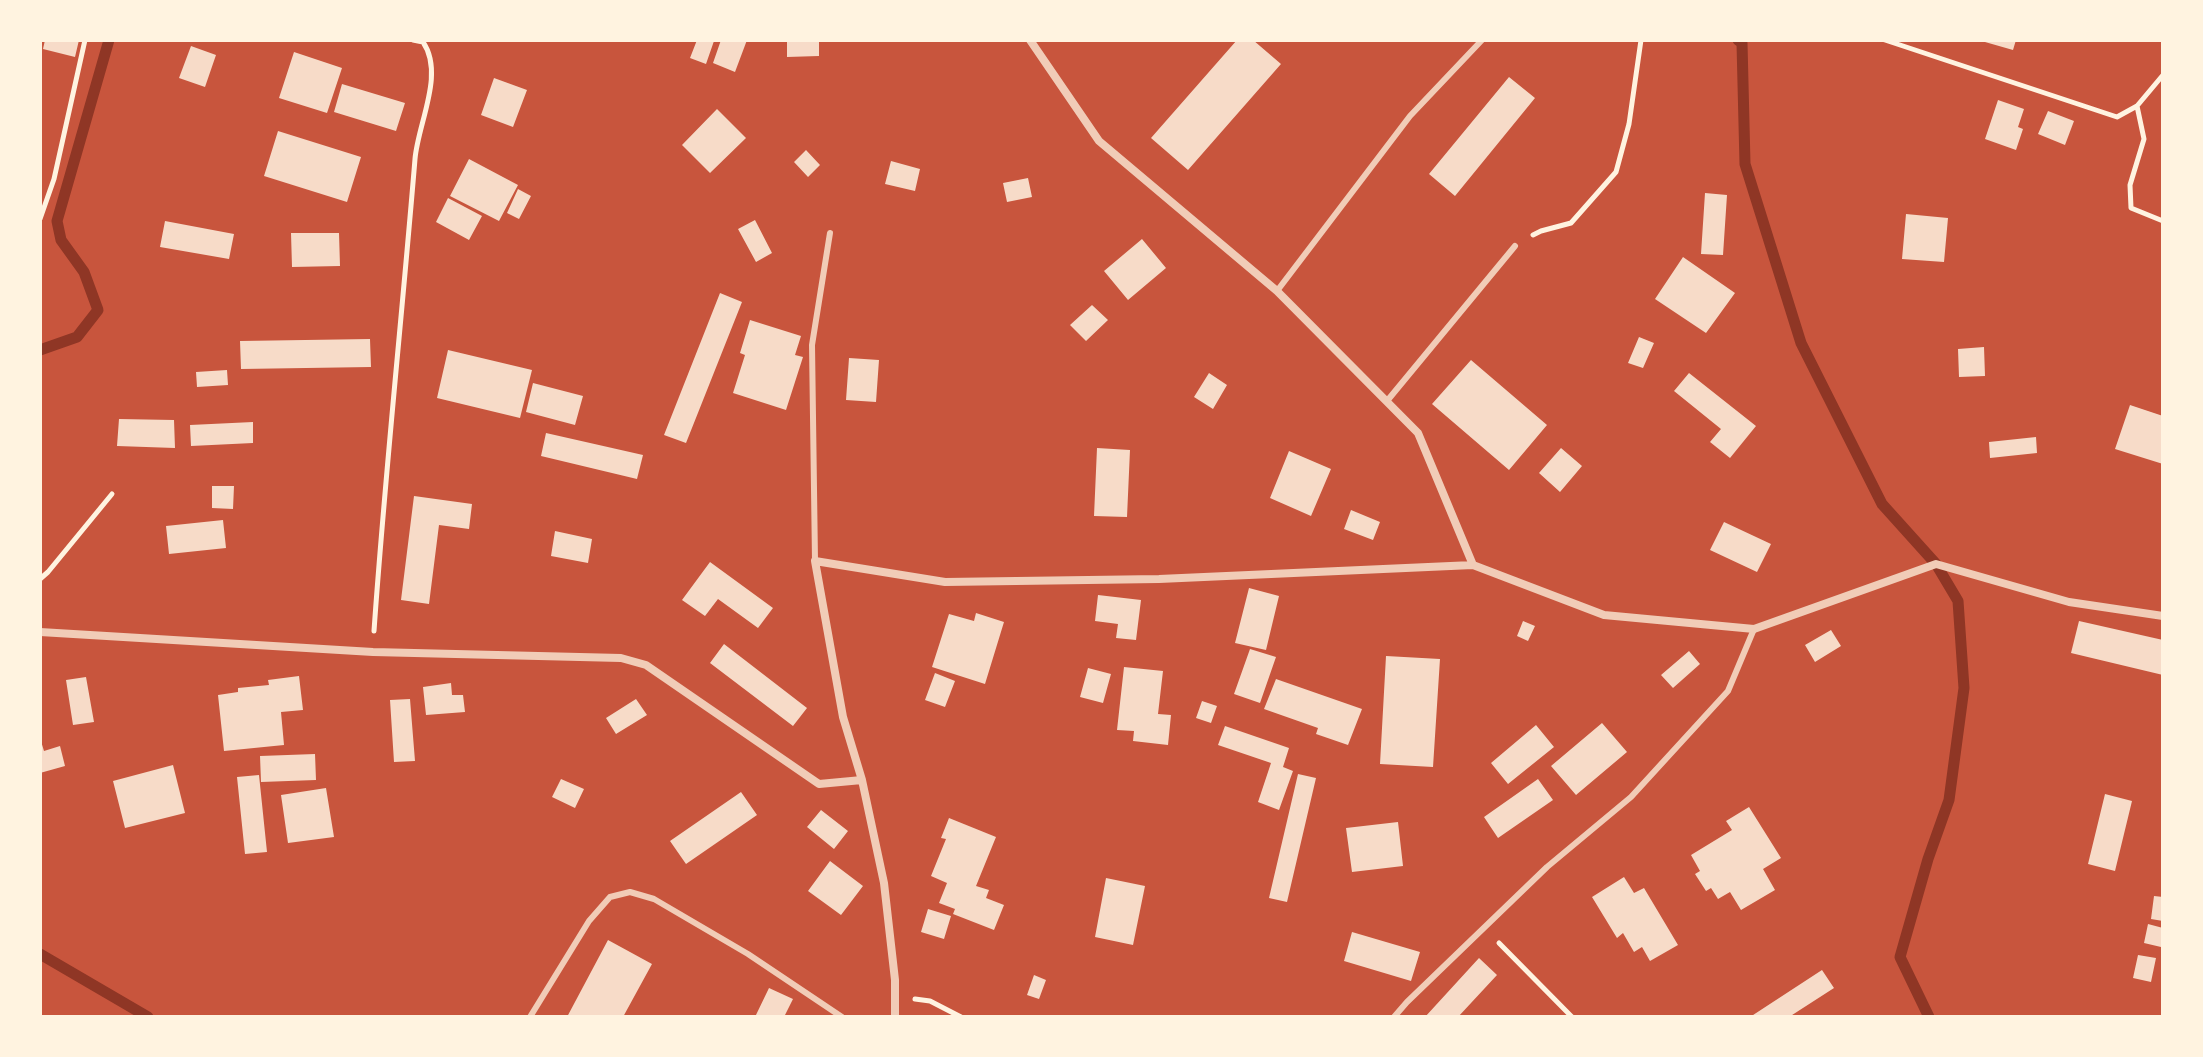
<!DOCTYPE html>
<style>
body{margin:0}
#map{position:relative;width:2203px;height:1057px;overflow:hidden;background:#c8553d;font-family:"PT Sans Narrow",sans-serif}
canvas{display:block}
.frame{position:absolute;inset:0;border:42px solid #fff3e0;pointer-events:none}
</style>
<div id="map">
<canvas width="2203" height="1057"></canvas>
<div class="frame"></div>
</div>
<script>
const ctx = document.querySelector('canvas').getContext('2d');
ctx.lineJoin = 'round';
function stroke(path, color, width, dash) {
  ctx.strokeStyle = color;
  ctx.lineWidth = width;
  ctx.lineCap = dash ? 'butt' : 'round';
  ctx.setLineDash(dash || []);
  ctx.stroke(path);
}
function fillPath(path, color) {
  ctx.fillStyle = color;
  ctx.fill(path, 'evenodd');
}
const stream = new Path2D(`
 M1738 40 1742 43 1745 164 1801 343 1882 504 1936 564 1958 601 1964 688 1949 800 1928 859 1900 957 1929 1017
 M40 350 77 337 98 310 84 272 61 240 57 221 109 40
 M40 954 148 1017`);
const building = new Path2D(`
 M45 40H79L75 57 43 49Z
 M697 40 714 41 706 64 690 58Z
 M721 40H747L735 72 713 63Z
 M787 40H819V56L787 57Z
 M1237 40H1253L1281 64 1188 170 1151 138Z
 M1978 40H2016L2013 50Z
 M191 46 216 55 205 87 179 78Z
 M294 52 342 68 327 113 279 98Z
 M1509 77 1535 98 1455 196 1429 174Z
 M494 78 527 90 513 127 481 115Z
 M342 84 405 103 396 131 334 112Z
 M1998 100 2024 109 2018 127 2023 129 2016 150 1985 139Z
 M717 109 746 138 710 173 682 145Z
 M2048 111 2074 121 2065 145 2038 134Z
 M278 131 361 157 347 202 264 176Z
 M806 150 820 165 808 177 794 162Z
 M469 159 518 185 499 221 450 196Z
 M891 161 920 169 915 191 885 184Z
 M1028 178 1032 197 1007 202 1003 183Z
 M518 189 531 196 519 219 507 213Z
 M1705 193 1727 195 1723 255 1701 254Z
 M448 198 482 216 469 240 436 222Z
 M1906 214 1948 218 1944 262 1902 259Z
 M755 220 772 253 756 262 738 229Z
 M165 221 234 234 229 259 160 247Z
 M291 233H339L340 266 292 267Z
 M1142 239 1166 268 1128 300 1104 271Z
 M1683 257 1735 293 1706 333 1655 299Z
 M720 293 742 302 686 443 664 435Z
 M1092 305 1108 320 1086 341 1070 325Z
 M750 320 801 336 795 355 803 357 786 410 733 393 745 355 740 353Z
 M1639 337 1654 343 1643 368 1628 363Z
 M370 339 371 367 241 369 240 341Z
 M1984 347 1985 376 1959 377 1958 349Z
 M448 350 532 370 520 418 437 398Z
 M849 358 879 360 876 402 846 400Z
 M1471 360 1547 425 1509 470 1432 404Z
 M227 370 228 385 197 387 196 372Z
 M1209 373 1227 385 1213 409 1194 397Z
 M1689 373 1756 426 1730 458 1710 442 1721 429 1674 391Z
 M533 383 583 396 575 425 526 412Z
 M2130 405 2163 416V464L2115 449Z
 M119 419 174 420 175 448 117 446Z
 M253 422V443L191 446 190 425Z
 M546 433 643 455 637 479 541 456Z
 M2036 437 2037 453 1990 458 1989 442Z
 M1097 448 1130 450 1127 517 1094 516Z
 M1561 448 1582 466 1560 492 1539 473Z
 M1289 451 1331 469 1311 516 1270 498Z
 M212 486H234L233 509 212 508Z
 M414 496 472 504 469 529 439 525 429 604 401 600Z
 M1351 510 1380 522 1373 540 1344 529Z
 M223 520 226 548 169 554 166 526Z
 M1724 522 1771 544 1757 572 1710 550Z
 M555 531 592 539 588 563 551 556Z
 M710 562 773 608 758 628 718 599 705 616 682 600Z
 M1249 588 1279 596 1266 650 1235 643Z
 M1098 595 1141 600 1136 640 1116 638 1118 624 1095 621Z
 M976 613 1004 622 985 684 932 667 949 614 974 621Z
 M1523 621 1535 626 1528 641 1517 636Z
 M2079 621 2163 640V675L2071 653Z
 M1831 630 1841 646 1815 662 1805 645Z
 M724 644 807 708 793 726 710 663Z
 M1250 649 1276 657 1260 703 1234 694Z
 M1689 651 1700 664 1673 688 1661 675Z
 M1386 656 1440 659 1433 767 1380 764Z
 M1124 667 1163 671 1158 714 1171 715 1168 745 1133 741 1134 731 1117 730Z
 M1088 668 1111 674 1103 703 1080 697Z
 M935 673 955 681 945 707 925 700Z
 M299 676 303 710 281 712 284 745 224 751 218 695 238 692V688L269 685 268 680Z
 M86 677 94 722 73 725 66 680Z
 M1276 679 1362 709 1348 745 1316 734 1318 728 1264 709Z
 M451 683 452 695H463L465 712 426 715 423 687Z
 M410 699 415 761 394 762 390 700Z
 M636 699 647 715 616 734 606 718Z
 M1202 701 1217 706 1211 723 1196 718Z
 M1602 723 1627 752 1576 795 1551 766Z
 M1536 725 1554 747 1508 784 1491 763Z
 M1225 726 1289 748 1283 767 1293 771 1279 810 1258 802 1271 763 1218 745Z
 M40 738 44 751 60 746 65 766 40 773Z
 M315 754 316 780 261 782 260 756Z
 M173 765 185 813 125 828 113 781Z
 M1298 774 1316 778 1287 902 1269 898Z
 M259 775 267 852 245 854 237 777Z
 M561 779 584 789 575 808 552 797Z
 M1538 779 1553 800 1498 838 1484 817Z
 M326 788 334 837 288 843 281 795Z
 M741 792 757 815 686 864 670 841Z
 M2105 794 2132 801 2115 871 2088 864Z
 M1749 807 1781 858 1763 869 1775 890 1741 910 1730 892 1718 899 1711 888 1706 891 1695 874 1700 871 1691 855 1732 830 1726 821Z
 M821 810 848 831 834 849 807 827Z
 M949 818 996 837 976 886 989 890 986 898 1004 905 994 930 953 914 955 909 939 903 947 883 931 876 946 839 941 838Z
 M1398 822 1403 866 1352 872 1346 828Z
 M830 861 863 886 841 915 808 891Z
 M1624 877 1634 893 1644 888 1678 945 1650 961 1642 947 1634 952 1623 933 1617 938 1592 897Z
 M1106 878 1145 886 1133 945 1095 937Z
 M2154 896 2163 897V921L2151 919Z
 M928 909 951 916 944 939 921 932Z
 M2148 924 2163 928 2161 947 2144 943Z
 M1352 932 1420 952 1411 981 1344 961Z
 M608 940 652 964 623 1017H567Z
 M2138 955 2156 958 2151 982 2133 978Z
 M1479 958 1497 975 1458 1017H1425Z
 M1822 970 1834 988 1789 1017H1750Z
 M1034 975 1046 980 1039 999 1027 995Z
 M769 988 793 999 784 1017H755Z`);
const path = new Path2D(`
 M1885 40 2117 117 2137 106 2163 75
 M2137 106 2144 139 2130 185 2131 208 2163 221
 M40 219 54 179 85 40
 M1533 235 1541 231 1571 223 1616 172 1629 124 1641 40
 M40 579 48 572 112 494
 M374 631C385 474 402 317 415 159 418 123 445 74 423 42L413 40
 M1499 943 1572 1017
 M915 999 930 1001 961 1017`);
const service = new Path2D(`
 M1277 291 1410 116 1482 40
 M1387 401 1515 246
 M815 561 812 345 830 233
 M530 1017 589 921 610 897 630 892 654 899 748 954 842 1017
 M1394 1017 1407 1002 1547 867 1631 797 1728 691 1754 629`);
const minor = new Path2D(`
 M1030 40 1099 141 1277 291 1418 433 1473 565 1604 615 1754 629 1936 564 2069 602 2163 616
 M40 632 373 652 621 658 646 665 819 784 862 780
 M895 1017V980L884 883 862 780 843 717 815 561 945 582 1159 579 1473 565`);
stroke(stream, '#8f3625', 11);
fillPath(building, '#f7dbc8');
stroke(path, '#fff3e0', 5);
stroke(service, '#f1ccb7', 6);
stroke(minor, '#f1ccb7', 8);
</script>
